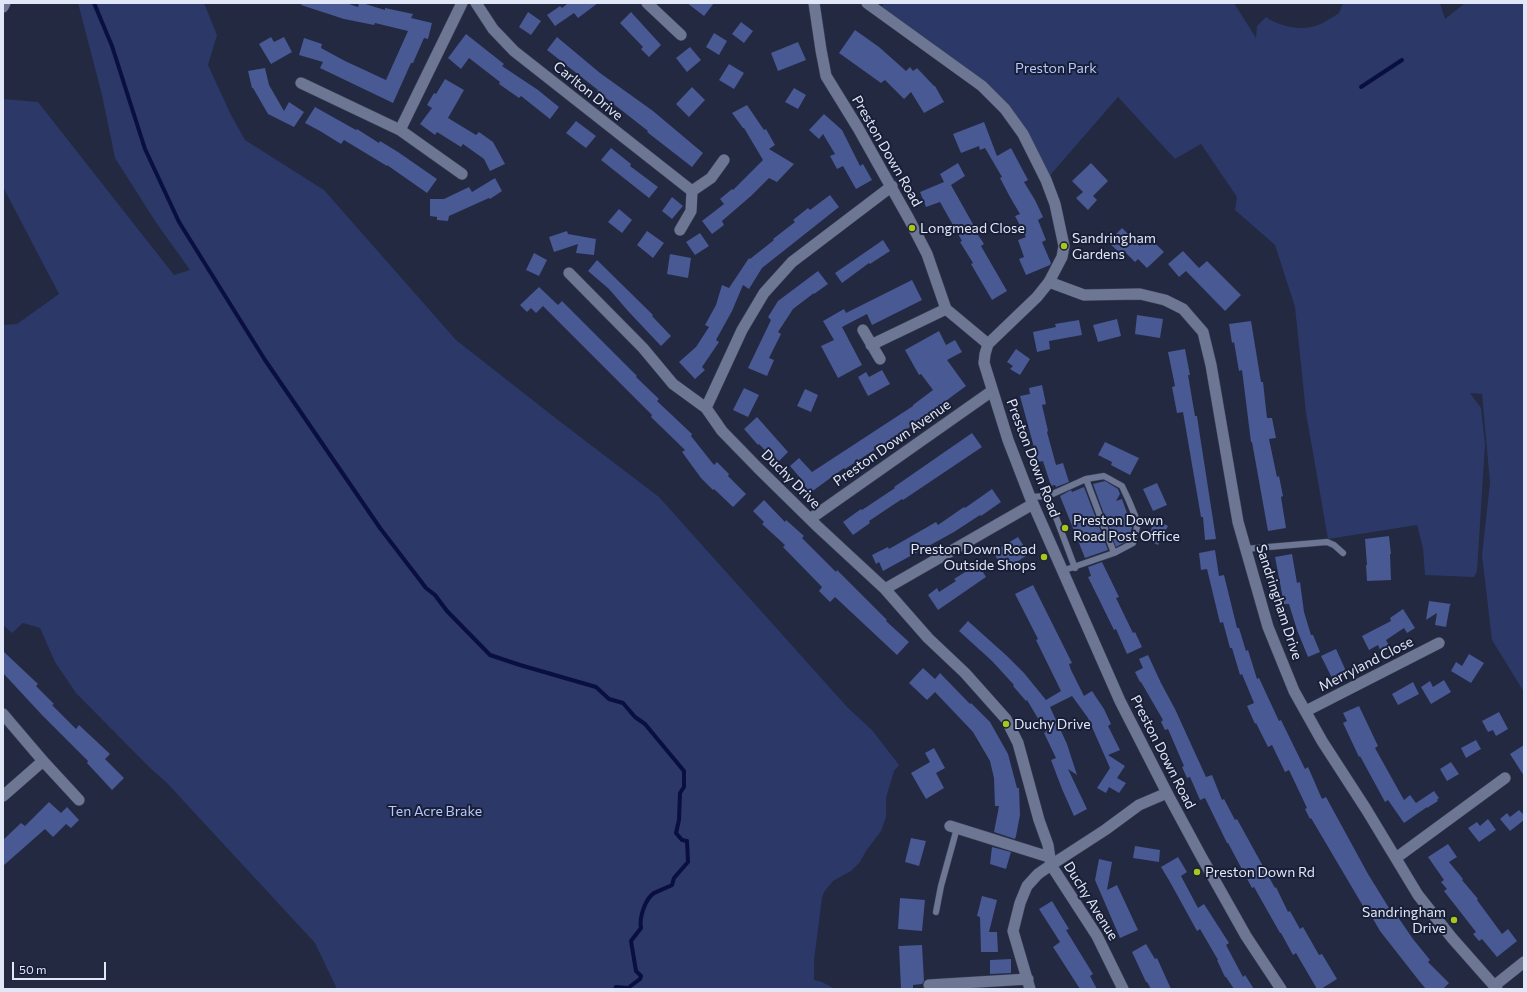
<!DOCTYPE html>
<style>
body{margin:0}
#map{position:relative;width:1527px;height:992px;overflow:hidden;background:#222941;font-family:Commissioner,sans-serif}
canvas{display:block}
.frame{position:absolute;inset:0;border:4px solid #e1e7f7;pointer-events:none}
.scale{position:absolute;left:12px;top:962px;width:94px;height:18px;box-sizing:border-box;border:2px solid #e1e7f7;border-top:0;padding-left:5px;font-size:12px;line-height:14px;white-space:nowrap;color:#e1e7f7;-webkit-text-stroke:3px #191f37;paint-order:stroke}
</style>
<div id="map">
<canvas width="1527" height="992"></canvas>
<div class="frame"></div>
<div class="scale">50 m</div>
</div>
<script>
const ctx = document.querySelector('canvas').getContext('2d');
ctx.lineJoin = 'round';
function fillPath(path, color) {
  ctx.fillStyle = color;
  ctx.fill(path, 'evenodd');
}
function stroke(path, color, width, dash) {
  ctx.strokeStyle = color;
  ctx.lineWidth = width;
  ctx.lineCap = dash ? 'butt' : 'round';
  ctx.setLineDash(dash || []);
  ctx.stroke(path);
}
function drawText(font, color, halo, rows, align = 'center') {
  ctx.font = font + ' Commissioner,sans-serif';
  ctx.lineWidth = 4;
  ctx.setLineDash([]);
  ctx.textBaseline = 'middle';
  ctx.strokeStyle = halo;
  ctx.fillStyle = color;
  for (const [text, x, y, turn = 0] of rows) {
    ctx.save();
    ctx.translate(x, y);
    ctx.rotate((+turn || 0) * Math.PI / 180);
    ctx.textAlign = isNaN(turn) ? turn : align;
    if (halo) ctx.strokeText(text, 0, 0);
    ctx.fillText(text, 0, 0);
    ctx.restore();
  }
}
const green = new Path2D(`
 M78 3H204L217 35 208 65 231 115 245 140 324 190 456 340 558 420 659 497 848 708 872 730 899 765 894 771 886 798V817L881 831 866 851 860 862 851 871 833 881 824 892 822 898 814 960V980L822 982 835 989H337L315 943 166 782 149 767 76 693 55 662 40 628 23 623 12 633 3 625V325L17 324 59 294 3 187V99L38 102 174 275 190 270 155 221 115 158 102 95Z
 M884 3H1234L1256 38 1257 26 1266 17C1279 26 1296 30 1311 27 1320 26 1331 18 1339 13L1343 3H1440L1445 19 1465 3H1524V692L1492 640 1482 555 1490 483 1482 394 1470 393 1481 408 1485 444 1477 571 1474 577 1425 575 1423 548 1417 525 1328 539 1306 413 1295 307 1275 245 1235 210 1237 197 1201 144 1175 159 1118 97 1046 180 1005 109 879 11Z`);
const stream = new Path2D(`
 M94 3 112 46 145 149 179 222 265 360 380 528 426 588 435 595 447 611 490 655 520 665 596 687 609 699 623 703 635 717 645 724 684 771V787L680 793 679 820 676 833 682 840 687 841 688 862 674 878 672 885C666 888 658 891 654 893 645 899 639 918 641 928L631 941 636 971 641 976 640 979 628 988 616 987 615 989
 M1361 87 1402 60`);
const building = new Path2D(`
 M302 3H346L358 7 359 3H362L385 10V8L413 14 411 18 432 23 428 39 424 38 413 63H411L393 103 320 68 323 62 299 55 304 38 322 44 321 48 345 61 386 80 408 31 375 23 374 25 344 19 301 5Z
 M566 3H598L578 18 574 13 555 26 547 15 560 6 562 8 567 4Z
 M687 3H714L704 16Z
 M528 12 541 21 531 35 519 27Z
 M631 12 661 45 649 57 641 49 643 47 620 23Z
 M741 22 753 31 744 43 732 34Z
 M855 30 879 47 906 71 910 67 913 71 917 68 934 86H935L944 102 924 113 911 92 904 99 885 80 881 83 839 53Z
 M714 33 727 41 719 55 706 47Z
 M466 34 504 64 502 66 538 90 559 107 550 119 521 96 519 98 499 84 500 82 469 58 461 69 448 58Z
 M271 37 274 42 284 37 292 52 271 64 259 44Z
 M557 37 600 73 653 111 703 153 692 167 647 132 648 131 597 91 598 90 547 50Z
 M798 42 806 60 778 71 771 53Z
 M690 47 701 60 687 72 676 58Z
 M729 64 744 73 734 89 719 80Z
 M265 68 269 85 284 111 289 102 304 112 294 127 268 114 253 88H252L248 71Z
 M445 79 464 90 448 118 476 135 479 132 493 142 505 164 490 171 484 159 463 144 461 147 437 132 435 135 420 124 432 108 427 105 434 93 436 94Z
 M692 87 705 100 689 117 676 104Z
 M794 88 806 95 798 109 785 102Z
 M747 105 764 130 766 129 775 145 769 149 794 164 777 182 769 178 751 196 722 221 724 225 712 234 702 221 724 204 720 199 732 189 733 190 763 160 744 128H743L732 113Z
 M315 107 356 130 357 129 379 143 380 141 398 152 437 179 427 193 387 165V166L344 140 341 144 320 131 305 123Z
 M824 114 842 130 860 166 863 164 872 180 856 189 843 166 837 169 830 156 835 154 823 134 819 139 809 130Z
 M576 121 596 136 586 148 566 133Z
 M984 122 997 156 1011 148 1028 180 1024 182 1035 200 1043 217 1038 220 1046 240 1042 242 1051 263 1050 265 1026 275 1019 259 1024 257 1018 240 1026 237 1015 216 1020 214 1010 197 1000 178 1002 177 985 148 980 150 979 146 961 153 953 134Z
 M611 148 631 164 630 166 658 187 649 198 601 160Z
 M958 163 965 176 951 185 974 226 973 227 984 244 981 246 1007 291 992 300 971 264 973 263 960 242 962 241 940 202 926 207 920 192 944 182 940 174Z
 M1091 163 1108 181 1093 196 1097 200 1088 210 1076 198 1083 192 1072 181Z
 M495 178 502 191 490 199 489 198 449 216 448 221 437 220V217L430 216V199H444L469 187 472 192Z
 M830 195 839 207 762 268 749 289 743 285 732 311 716 340 719 342 702 367 705 370 695 379 679 362 696 347 709 327 705 325 716 305 722 285 729 288 749 258 750 259 774 240 773 239 795 222 793 220 808 208 810 210Z
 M672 197 683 206 672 219 662 211Z
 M619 209 632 220 622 233 608 222Z
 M1122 228 1140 246 1149 237 1164 252 1147 268 1138 259 1135 262 1125 252 1122 255 1108 242Z
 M567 231 568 234 596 239 594 255 576 253 578 244 554 252 549 237Z
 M647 231 664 243 653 258 637 245Z
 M700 233 709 246 695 255 686 242Z
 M883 240 890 251 870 264 869 263 842 283 835 273Z
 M1183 251 1199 268 1207 261 1241 295 1225 311 1186 271 1179 277 1168 264Z
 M534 253 547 260 539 276 526 270Z
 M670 254 691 258 688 278 667 274Z
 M597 260 653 315 652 316 671 336 661 346 628 311 609 289 588 271Z
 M818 271 828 284 814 294V293L793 309 778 332 781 334 769 358 774 360 767 376 748 368 771 320 768 317 778 301Z
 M912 280 922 300 872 325 867 314 842 327 862 365 838 378 821 346 834 340 823 321 844 309 846 313Z
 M539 287 558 305 562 301 637 376 636 377 659 399 657 401 692 434 691 436 714 465 717 462 729 474 728 476 746 494 733 507 714 489 713 490 701 478 682 452 685 450 651 417 652 415 543 306 536 313 531 308 527 312 520 305Z
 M1137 315 1163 319 1160 338 1135 334Z
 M1117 319 1121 336 1098 342 1093 325Z
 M1079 320 1082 335 1049 341 1050 349 1037 352 1033 332 1056 327 1055 324Z
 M1251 321 1261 382H1263L1267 418H1272L1276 438 1269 439 1277 477 1279 476 1283 496 1281 497 1286 528 1268 531 1252 442H1251L1242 370 1239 371 1234 342 1232 343 1229 324Z
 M939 331 946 345 955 340 962 352 947 360 966 386 916 423 845 469 844 468 810 493 801 481 802 480 790 466 799 458 812 472 913 406V405L933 390 921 374 919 375 905 350Z
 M1016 349 1030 359 1020 375 1010 369 1013 366 1007 362Z
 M1185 349 1190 375H1188L1195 416H1197L1200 436 1216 539 1205 540 1203 517H1201L1183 412 1177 413 1172 387 1175 386 1168 352Z
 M882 370 890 384 868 396 858 377 866 372 869 377Z
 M1042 385 1046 404 1042 405 1048 431 1047 432 1056 465 1063 463 1069 482 1056 487 1055 485 1051 486 1043 461 1038 462 1020 396 1030 394 1029 388Z
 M744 388 759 395 748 417 733 410Z
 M805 389 818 395 811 412 797 406Z
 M757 417 788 452 777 463 759 444 758 445 744 429Z
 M972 433 982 447 903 500 902 499 869 521 870 523 853 535 843 522 861 509 862 510 895 488 894 487Z
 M1105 442 1139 458 1130 475 1111 465 1112 462 1098 455Z
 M1105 481 1118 489 1120 494 1116 501 1122 499 1132 527 1129 540 1116 547 1093 484Z
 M1157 483 1167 505 1153 511 1143 489Z
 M1084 487 1108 550 1085 558 1060 496 1071 490 1072 492Z
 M992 489 1001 502 981 516 980 515 954 532 883 571 879 562 876 564 872 555 888 547 889 549 936 522 938 525 964 507 965 508Z
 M764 500 785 522 786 520 804 536 802 538 836 572 837 570 887 620 886 621 909 642 897 655 835 597 830 602 819 591 822 587 783 547 785 545 762 524 764 522 753 511Z
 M1156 520 1168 526 1158 545 1146 539Z
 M1389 536 1391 554H1390L1391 580 1367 581 1366 565H1367L1365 539Z
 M1018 537 1029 554 1004 570 993 552Z
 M1215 550 1219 576 1224 575 1237 628H1239L1246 651 1248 650 1257 679 1259 678 1279 721 1281 720 1305 769 1308 767 1322 799 1326 797 1368 874 1389 908 1391 907 1413 939 1430 960 1428 962 1449 983 1443 989H1426L1420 982 1380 931 1365 905 1363 906 1311 818 1310 819 1305 809 1307 808 1289 770 1285 772 1272 745 1268 747 1256 723 1255 724 1247 706 1254 703 1242 674 1240 675 1232 648H1230L1223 622 1220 623 1207 569 1201 570 1199 553Z
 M1292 554 1297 583 1300 582 1304 612 1311 635H1313L1320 652 1308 657 1297 630 1289 604H1284L1275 557Z
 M1102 562 1119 597 1116 598 1133 633 1135 632 1142 647 1127 654 1116 629 1114 630 1088 577 1091 576 1088 567Z
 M978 564 986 577 938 610 928 595 937 588 939 592 956 581 954 579Z
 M1033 585 1072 663 1069 664 1071 670 1084 696 1092 691 1104 709 1111 724 1108 726 1120 750 1108 755 1125 766 1117 778 1126 783 1119 793 1109 787 1106 793 1097 788 1110 768 1088 718 1072 696 1050 707 1067 744 1077 775 1068 769 1087 809 1074 816 1062 789 1051 760 1056 758 1044 733 1046 732 1027 700 1026 701 1013 686 1014 685 992 661 959 631 968 621 1007 656 1024 673 1046 700 1061 691 1036 640 1038 639 1015 594Z
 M1429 601 1451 604 1450 605 1446 627 1435 625 1437 613 1426 620Z
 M1403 609 1415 628 1407 633 1404 628 1386 640 1390 647 1381 652 1378 645 1369 650 1362 636 1391 621 1390 618Z
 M1336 649 1346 671 1332 678 1321 656Z
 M3 651 38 684 36 686 54 704 52 705 76 729 79 725 110 754 105 759 124 778 112 790 87 763 88 761 42 715 3 673Z
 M1469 654 1484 663 1471 683 1451 671 1456 662 1462 666Z
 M1148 655 1161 683 1175 709 1206 777 1212 775 1222 800 1224 799 1235 820 1237 819 1275 888 1276 887 1288 912 1290 911 1300 929 1303 927 1319 955 1322 954 1337 979 1321 989H1317L1296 953 1293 955 1281 933H1280L1254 887 1252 888 1228 843H1227L1205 798 1200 800 1190 777 1187 778 1182 767 1184 766 1168 729 1165 730 1161 722 1163 720 1141 682H1140L1135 672 1143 668 1139 659Z
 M923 668 935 679 940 673 970 704 971 703 990 722 1008 754 1017 788H1019L1020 815 1016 836 1015 839 994 832 999 806H995L994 778 990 761 973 732 935 692 927 700 909 683Z
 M1444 680 1451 692 1431 704 1421 687 1430 681 1433 687Z
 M1413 682 1419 694 1398 705 1392 694Z
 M1359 706 1378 746 1375 748 1404 800 1410 795 1416 803 1434 791 1439 798 1437 800 1438 801 1427 808V807L1404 823 1388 800 1385 802 1360 756 1359 757 1343 723 1347 721 1343 713Z
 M1499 712 1508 729 1496 736 1493 730 1488 732 1482 721Z
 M1476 740 1481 749 1466 758 1461 748Z
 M1524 745V776L1510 754Z
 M934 748 945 768 936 773 944 788 926 799 911 773 930 762 925 753Z
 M1451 762 1459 774 1447 781 1440 769Z
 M49 802 61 813 67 807 79 820 71 828 66 824 53 837 45 829 3 866V840L21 823 25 826Z
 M1519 810 1524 815V820L1510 831 1500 819 1507 813 1510 817Z
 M1488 819 1496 830 1479 842 1468 828 1477 822 1480 826Z
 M911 838 926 841 919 866 905 862Z
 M1448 844 1457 857 1449 862 1463 879 1462 880 1478 899 1477 900 1502 934 1508 929 1517 941 1497 957 1482 939 1479 941 1473 934 1476 932 1444 891 1447 889 1441 882 1444 880 1428 857Z
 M1135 846 1160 850 1159 862 1133 858Z
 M992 847 1011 852 1006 869 990 864Z
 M1178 857 1187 872 1181 876 1198 908 1204 904 1229 943 1226 945 1243 977 1245 975 1254 989H1234L1226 977H1225L1217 960H1218L1200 929 1197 931 1170 882 1161 867Z
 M1099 859 1112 862 1107 890 1117 885 1138 930 1120 938 1095 880Z
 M982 896 997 900 989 932H997L998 952H981L980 917 977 916Z
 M900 898 925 900 922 931 898 929Z
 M1052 901 1069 929 1066 930 1093 974 1090 976 1097 989H1080L1053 947 1060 942 1039 909Z
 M1146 944 1155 959 1157 958 1171 989H1151L1147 982H1146L1132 952Z
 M922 945 924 981 922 984 913 985V989H901L899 946Z
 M1011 959V973L990 974V960Z`);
const service = new Path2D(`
 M1086 479 1114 553
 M1048 496 1075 568
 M1030 497 1048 496 1086 479 1104 476 1122 486 1129 501 1138 523 1133 543 1114 553 1062 571
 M1245 549 1327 542 1334 545 1343 553
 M936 912 941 886 957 828`);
const minor = new Path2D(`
 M476 3 493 29 514 51 692 191 711 178 724 160
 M647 3 681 35
 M814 3 821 50 826 76 858 128 909 219 927 254 946 309 988 344
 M301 83 400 130 462 174
 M400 130 462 3
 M680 230 691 211 692 191
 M569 273 643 348 673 384 706 408 722 431 758 468 817 526 885 589 928 638 965 673 1006 719 1018 743 1039 820 1048 845 1051 865 1038 874 1027 886 1020 903 1013 931 1030 989
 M1049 282 1084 295 1140 294 1165 300 1183 309 1203 332 1211 365 1238 522 1268 627 1294 691 1322 741 1366 809 1418 895 1452 938 1497 989
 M863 330 880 359
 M871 345 946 309
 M706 408 742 330 764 293 792 262 892 186
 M810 519 992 391
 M885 589 1033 504
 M1306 711 1439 643
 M3 714 43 761 79 800
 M3 796 43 761
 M950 826 1049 857
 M1396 858 1505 778
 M929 985 1028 979
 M1494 986 1524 962
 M1123 989 1097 936 1051 865 1105 830 1139 805 1167 793`);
const tertiary = new Path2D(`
 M867 3 982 86 1005 109 1023 134 1046 180 1055 204 1064 246 1062 257 1049 282 1037 297 988 344 985 354 984 363 1008 440 1030 497 1120 701 1167 793 1201 856 1246 936 1281 989
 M3 7 5 3`);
const markers = [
 [912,228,4,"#a9c71b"],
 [1064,246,4,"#a9c71b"],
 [1065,528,4,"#a9c71b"],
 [1044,557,4,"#a9c71b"],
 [1006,724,4,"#a9c71b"],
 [1197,872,4,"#a9c71b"],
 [1454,920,4,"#a9c71b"]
];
const parkNames = [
 ["Preston Park",1056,68],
 ["Ten Acre Brake",435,811]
];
const streetNames = [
 ["Carlton Drive",588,91,39],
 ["Preston Down Road",887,151,60],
 ["Preston Down Avenue",892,443,-35],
 ["Preston Down Road",1033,458,69],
 ["Duchy Drive",791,479,45],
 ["Sandringham Drive",1279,602,72],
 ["Merryland Close",1366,664,-27],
 ["Preston Down Road",1163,752,63],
 ["Duchy Avenue",1091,901,58]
];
const poiNames = [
 ["Longmead Close",920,228],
 ["Sandringham",1072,238],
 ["Gardens",1072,254],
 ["Preston Down",1073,520],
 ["Road Post Office",1073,536],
 ["Preston Down Road",1036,549,"right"],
 ["Outside Shops",1036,565,"right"],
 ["Duchy Drive",1014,724],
 ["Preston Down Rd",1205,872],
 ["Sandringham",1446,912,"right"],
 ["Drive",1446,928,"right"]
];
fillPath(green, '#2c3868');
stroke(stream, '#090e43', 4);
fillPath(building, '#485994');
stroke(service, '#3e4459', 7);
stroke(minor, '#3e4459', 12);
stroke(tertiary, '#3e4459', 12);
stroke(service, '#6d7693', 6);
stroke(minor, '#6d7693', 11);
stroke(tertiary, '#6d7693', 11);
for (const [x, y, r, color] of markers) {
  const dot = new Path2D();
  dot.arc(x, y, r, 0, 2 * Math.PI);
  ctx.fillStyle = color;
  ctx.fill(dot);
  stroke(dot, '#191f37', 1.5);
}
drawText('14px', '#b5c7fb', '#191f37', parkNames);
drawText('14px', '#e1e7f7', '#191f37', streetNames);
drawText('14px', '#e1e7f7', '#191f37', poiNames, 'left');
</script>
